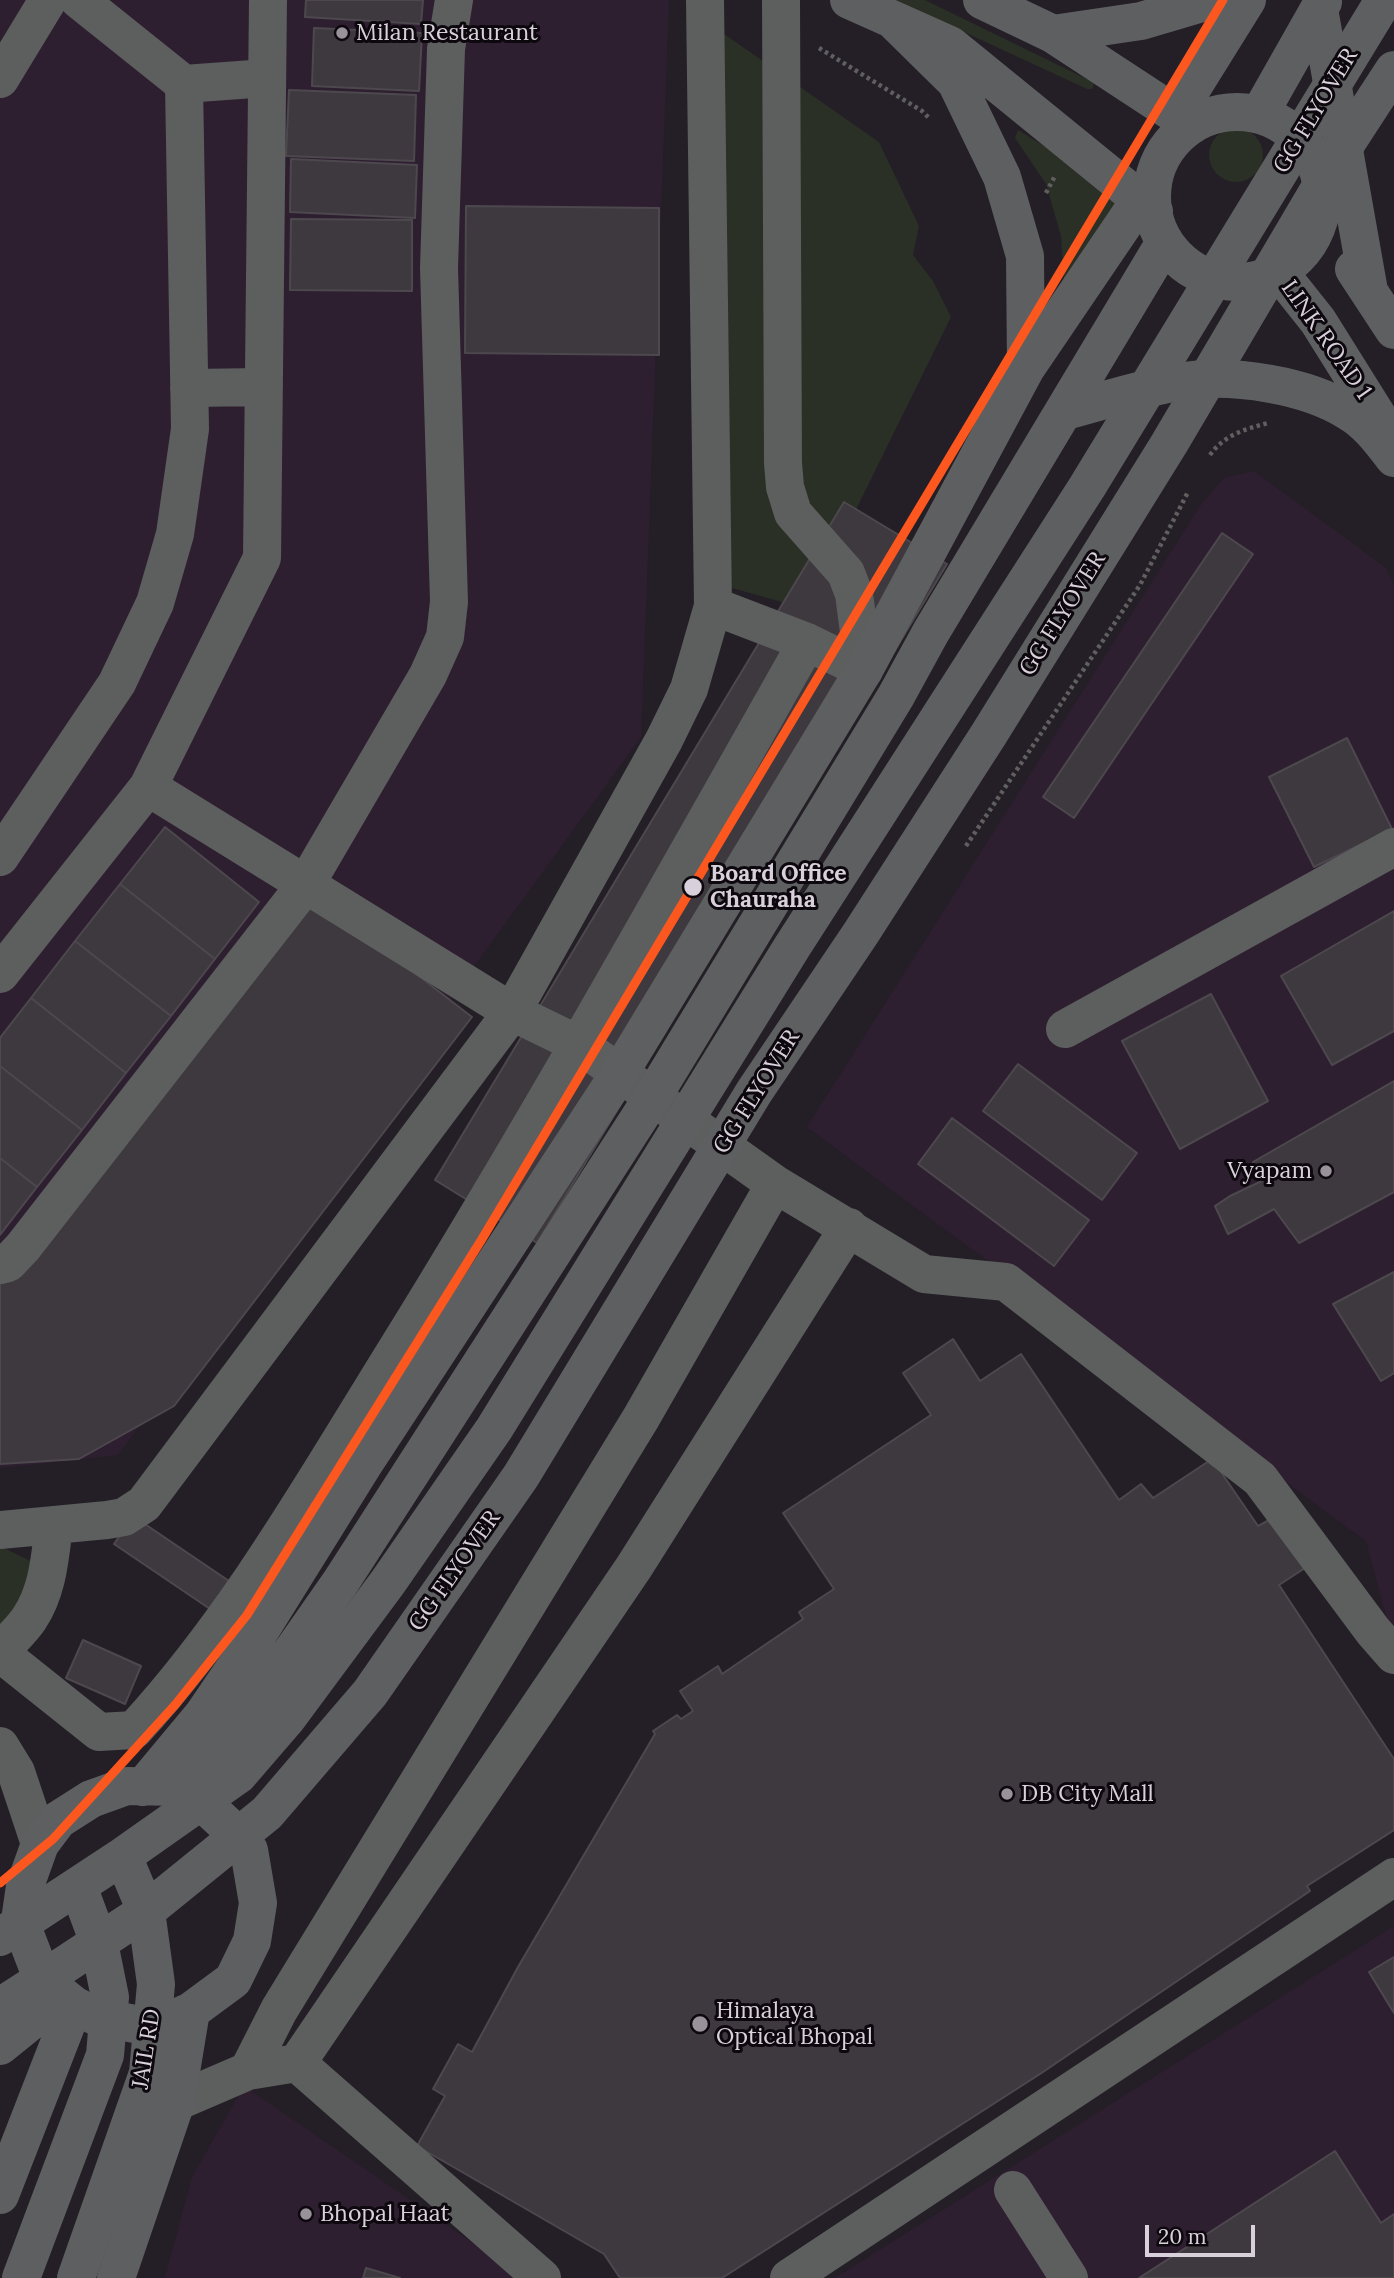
<!DOCTYPE html>
<style>
body{margin:0}
#map{position:relative;width:1394px;height:2278px;overflow:hidden;background:#241e26;font-family:Lora,serif}
canvas{display:block}
.scale{position:absolute;left:1145px;top:2225px;width:110px;height:32px;box-sizing:border-box;border:4px solid #d8d0da;border-top:0;padding-left:9px;font-size:21px;line-height:24px;white-space:nowrap;color:#d8d0da;-webkit-text-stroke:5px #0d070e;paint-order:stroke}
</style>
<div id="map">
<canvas width="1394" height="2278"></canvas>
<div class="scale">20 m</div>
</div>
<script>
const ctx = document.querySelector('canvas').getContext('2d');
ctx.lineJoin = 'round';
function fillPath(path, color) {
  ctx.fillStyle = color;
  ctx.fill(path, 'evenodd');
}
function stroke(path, color, width, dash) {
  ctx.strokeStyle = color;
  ctx.lineWidth = width;
  ctx.lineCap = dash ? 'butt' : 'round';
  ctx.setLineDash(dash || []);
  ctx.stroke(path);
}
function drawText(font, color, halo, rows, align = 'center') {
  ctx.font = font + ' Lora,serif';
  ctx.lineWidth = 6;
  ctx.setLineDash([]);
  ctx.textBaseline = 'middle';
  ctx.strokeStyle = halo;
  ctx.fillStyle = color;
  for (const [text, x, y, turn = 0] of rows) {
    ctx.save();
    ctx.translate(x, y);
    ctx.rotate((+turn || 0) * Math.PI / 180);
    ctx.textAlign = isNaN(turn) ? turn : align;
    if (halo) ctx.strokeText(text, 0, 0);
    ctx.fillText(text, 0, 0);
    ctx.restore();
  }
}
const built = new Path2D(`
 M0 0H669L641 737 118 1455 0 1468Z
 M1254 471 1386 568 1394 585V1645L1366 1541 807 1127 1200 506 1224 478Z
 M1394 1926V2278H835Z
 M244 2086 483 2250 513 2278H165L192 2177Z`);
const green = new Path2D(`
 M895 0H925L1091 81 1094 85 1092 89H1087Z
 M717 29 879 142 919 226 913 255 933 281 951 317 807 609 721 585Z
 M1209 155a27 27 0 1 1 54 0a27 27 0 1 1-54 0Z
 M1018 130 1115 190 1121 206 1064 282 1061 236 1046 184 1015 138Z
 M4 1548 41 1566 0 1647V1549Z`);
const building = new Path2D(`
 M306 0H423L421 24 305 17Z
 M314 28 422 33 419 91 312 86Z
 M289 90 416 95 414 161 286 156Z
 M291 159 417 165 415 218 290 212Z
 M466 206 659 208V355L465 353Z
 M291 219 412 220V291L290 290Z
 M844 502 947 564 537 1243 435 1180Z
 M1222 533 1253 554 1074 818 1043 797Z
 M1347 738 1392 829 1314 867 1269 777Z
 M165 827 259 902 215 959 120 884Z
 M120 884 215 959 171 1016 75 941Z
 M307 890 472 1017 174 1406 79 1459 0 1464V1280Z
 M1394 911V1031L1332 1065 1281 976Z
 M75 941 171 1016 126 1073 31 998Z
 M1211 994 1268 1101 1180 1149 1122 1041Z
 M31 998 126 1073 82 1130 0 1066V1038Z
 M1018 1064 1137 1153 1102 1200 983 1111Z
 M0 1066 82 1130 37 1187 0 1158Z
 M1394 1081V1192L1299 1243 1274 1209 1228 1234 1215 1206 1230 1196 1262 1181 1253 1162Z
 M952 1118 1089 1220 1054 1266 918 1164Z
 M0 1158 37 1187 0 1235Z
 M1394 1272V1373L1381 1381 1333 1304Z
 M953 1339 980 1381 1021 1354 1119 1500 1141 1484 1153 1498 1212 1459 1258 1526 1273 1518 1305 1568 1279 1585 1394 1759V1830L1307 1886 1310 1891 1040 2074 722 2278H620L604 2254 417 2146 445 2096 433 2089 458 2044 472 2052 518 1967 655 1734 653 1731 677 1715 681 1719 693 1711 680 1691 718 1666 722 1674 803 1619 799 1612 834 1589 783 1513 931 1415 903 1373Z
 M133 1516 232 1583 213 1611 114 1544Z
 M83 1640 141 1666 125 1704 66 1678Z
 M1394 1957V2013L1369 1972Z
 M1335 2151 1381 2223 1394 2214V2278H1139Z
 M366 2268 400 2278H363Z`);
const path = new Path2D(`
 M819 48 922 111 929 118
 M1046 193 1055 176
 M1210 455C1225 434 1246 429 1268 423
 M966 846 1140 585 1188 492`);
const minor = new Path2D(`
 M79 0 184 84 267 78
 M781 0 783 463 785 487 793 513 846 573 854 594 864 670
 M0 79 48 0
 M189 388 264 387
 M713 606 807 642 864 670
 M148 787 512 1012 580 1045 775 1184 924 1274 1006 1282 1260 1479 1373 1631 1394 1655
 M0 857 117 683 155 603 175 534 190 429 184 84
 M0 974 148 787 262 558 268 0
 M1065 1029 1394 847
 M0 1265 8 1263 23 1247 306 884 428 675 445 637 449 602 439 268 446 49 454 0
 M0 1530 107 1520 124 1517 144 1504 512 1012 664 740 689 689 713 606 705 0
 M0 1652C9 1641 21 1631 29 1619 48 1591 50 1557 54 1525
 M0 1653 99 1732 134 1730C237 1618 313 1484 393 1355 538 1121 672 881 807 642
 M0 1746 16 1772 40 1844
 M297 2063 634 1567 849 1227
 M248 2071 279 2010 641 1418 775 1184
 M176 2102 248 2071 297 2063 542 2278
 M1013 2190 1069 2278
 M789 2278 1394 1877`);
const major = new Path2D(`
 M849 0 950 45 1154 211
 M982 0 1053 34 1192 125
 M1319 9 1369 291
 M892 19 956 82 1002 177 1025 256 1026 368
 M1053 34 1141 21 1212 0
 M1152 197a85 85 0 1 1 170 0a85 85 0 1 1-170 0Z
 M1176 114 1247 0
 M1259 115 1323 2
 M1354 269 1394 330
 M1279 272 1318 321 1388 433
 M1065 411C1103 401 1146 387 1184 381 1234 374 1307 385 1349 412 1368 423 1381 441 1394 458
 M127 1786 179 1787 203 1803 232 1830 249 1850 258 1903 252 1941 233 1980 191 2011 173 2019 135 2024 97 2017 74 2005 54 1989 38 1968 20 1921 25 1886 40 1844 58 1820 91 1799Z
 M143 1787 203 1715 258 1634 365 1462 619 1074 864 670 1026 368 1140 200
 M179 1787 238 1729 340 1583 652 1098 896 696 931 632 1165 242
 M0 2007 34 1985
 M0 2046 62 1996
 M0 2195 74 2005
 M116 2278 176 2102 191 2011`);
const majorBridge = new Path2D(`
 M0 1937 123 1856 238 1775 288 1717 388 1582 494 1429 792 947 1087 487 1384 0
 M34 1985 146 1911 267 1813 370 1693 521 1476 754 1092 861 933 989 734 1169 444 1349 139 1394 70
 M21 2278 105 2055 110 1997 99 1943 78 1886
 M76 2278 148 2073 156 1984 146 1911 123 1856`);
const metro1 = new Path2D(`
 M0 1883 53 1839 175 1705 247 1615 482 1239 1223 0`);
const markers = [
 [342,33,7,"#99929b"],
 [693,887,10,"#d8d0da"],
 [1326,1171,7,"#99929b"],
 [1007,1794,7,"#99929b"],
 [700,2024,9,"#99929b"],
 [306,2214,7,"#99929b"]
];
const poiNames = [
 ["Milan Restaurant",356,33],
 ["Vyapam",1312,1171,"right"],
 ["DB City Mall",1021,1794],
 ["Himalaya",716,2011],
 ["Optical Bhopal",716,2037],
 ["Bhopal Haat",320,2214]
];
const streetNames = [
 ["GG FLYOVER",1316,111,-59],
 ["LINK ROAD 1",1326,340,55],
 ["GG FLYOVER",1063,614,-58],
 ["GG FLYOVER",757,1092,-58],
 ["GG FLYOVER",455,1571,-55],
 ["JAIL RD",147,2049,-81]
];
const stopNames = [
 ["Board Office",710,874],
 ["Chauraha",710,900]
];
fillPath(built, '#2e1f30');
fillPath(green, '#2a3026');
fillPath(building, '#3e383f');
stroke(building, '#4d484e', 2);
stroke(path, '#5f5f60', 4.5, [3.5, 3.5]);
stroke(minor, '#5c5f5d', 38);
stroke(major, '#5e5f60', 38);
stroke(majorBridge, '#5e5f60', 38);
stroke(metro1, '#fb571f', 9);
for (const [x, y, r, color] of markers) {
  const dot = new Path2D();
  dot.arc(x, y, r, 0, 2 * Math.PI);
  ctx.fillStyle = color;
  ctx.fill(dot);
  stroke(dot, '#0d070e', 2.5);
}
drawText('23px', '#d8d0da', '#0d070e', poiNames, 'left');
drawText('23px', '#d8d0da', '#0d070e', streetNames);
drawText('bold 23px', '#d8d0da', '#0d070e', stopNames, 'left');
</script>
